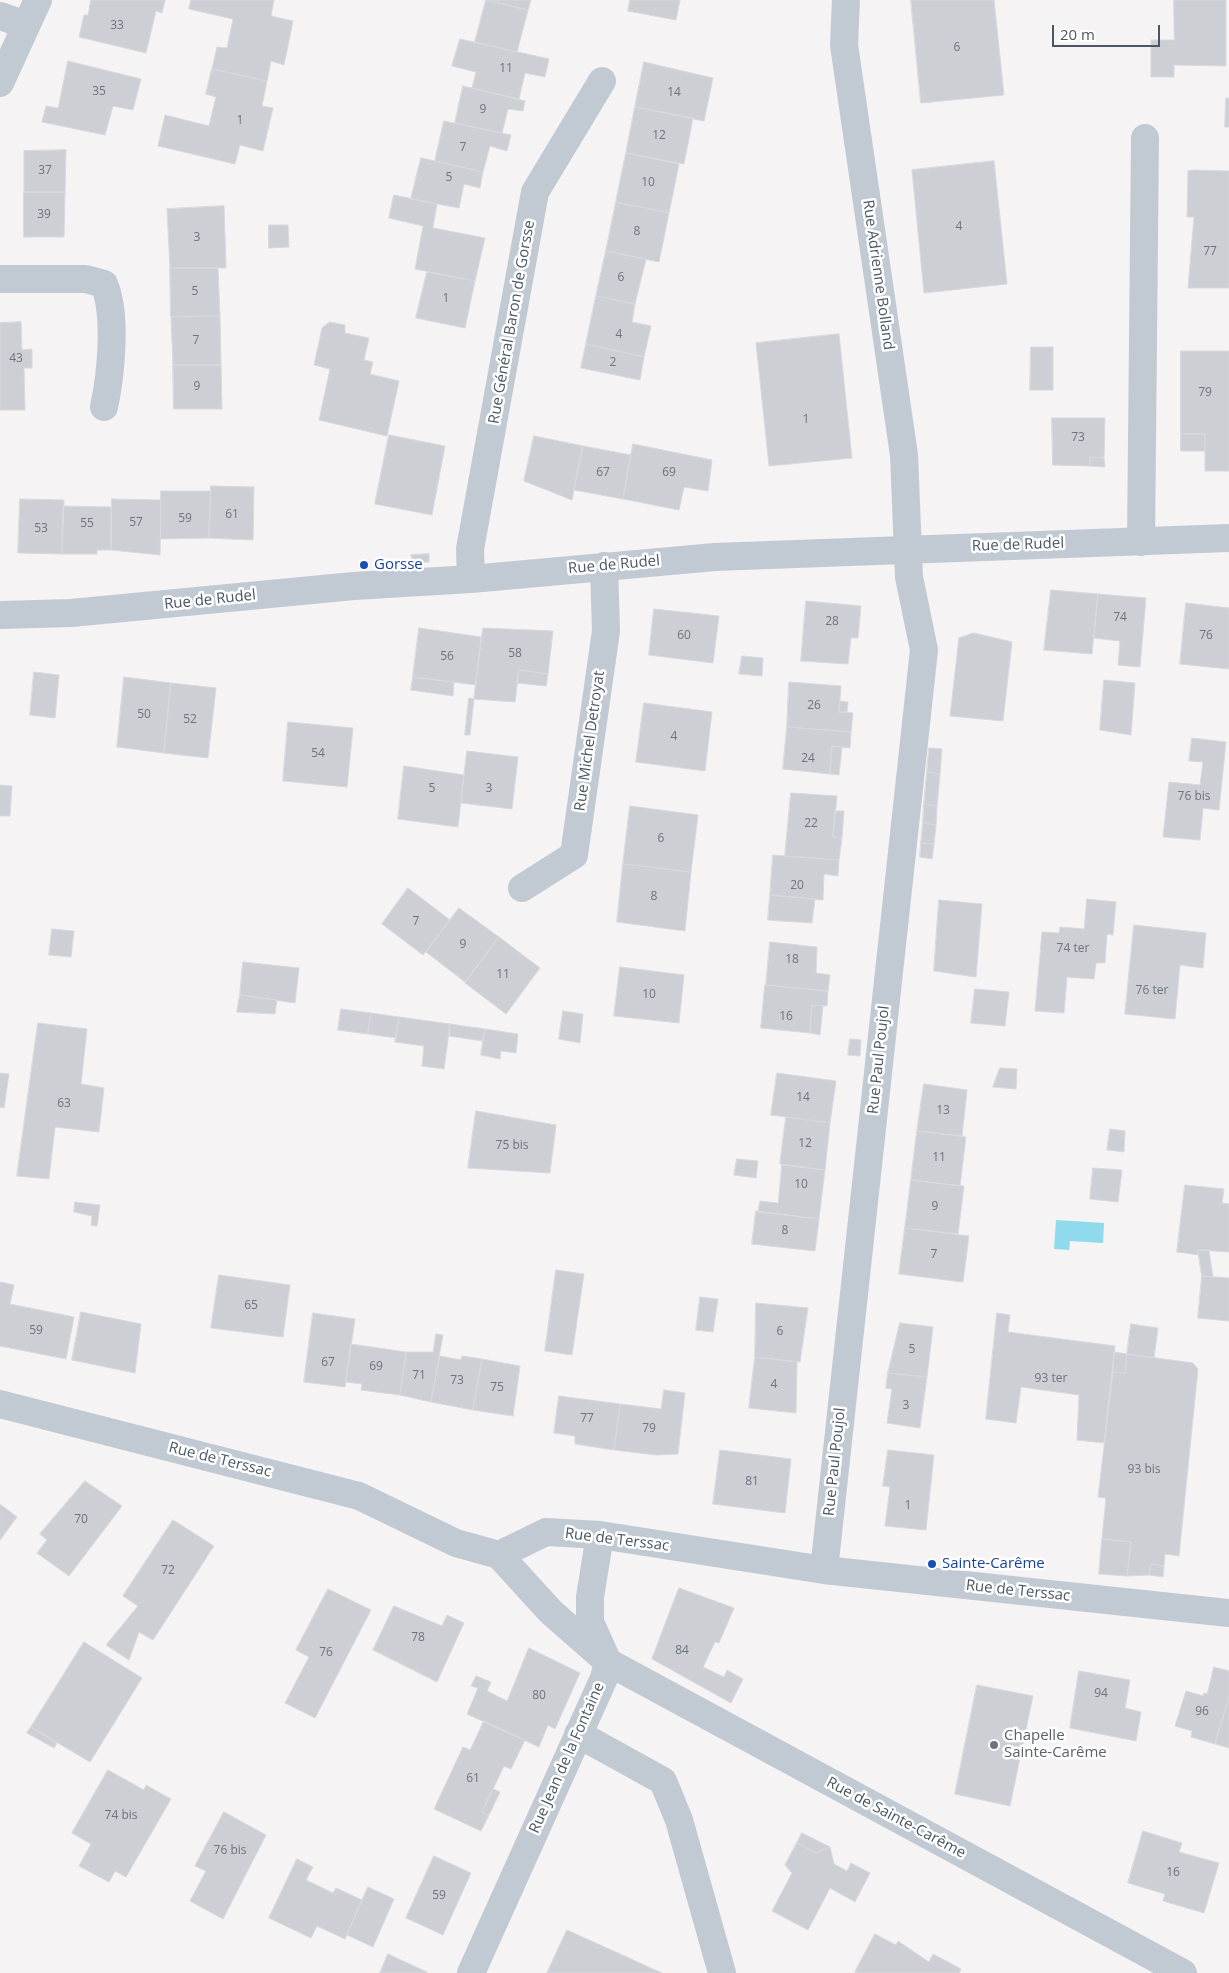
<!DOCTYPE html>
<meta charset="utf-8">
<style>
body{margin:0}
#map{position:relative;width:1229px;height:1973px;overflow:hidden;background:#f5f3f3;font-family:"Open Sans",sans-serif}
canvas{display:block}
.scale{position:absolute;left:1052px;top:25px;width:108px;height:22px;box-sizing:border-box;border:2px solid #4a5661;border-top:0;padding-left:6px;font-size:15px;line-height:18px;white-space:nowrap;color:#4a5661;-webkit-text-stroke:4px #fff;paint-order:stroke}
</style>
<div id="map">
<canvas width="1229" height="1973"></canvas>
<div class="scale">20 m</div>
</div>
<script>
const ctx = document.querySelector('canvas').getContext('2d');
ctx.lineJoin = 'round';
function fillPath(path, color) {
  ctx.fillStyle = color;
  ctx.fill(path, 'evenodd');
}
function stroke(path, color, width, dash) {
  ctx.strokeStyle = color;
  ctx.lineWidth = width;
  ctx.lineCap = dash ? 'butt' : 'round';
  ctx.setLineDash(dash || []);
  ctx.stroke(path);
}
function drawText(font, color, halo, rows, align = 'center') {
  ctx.font = font + ' "Open Sans",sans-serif';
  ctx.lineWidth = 5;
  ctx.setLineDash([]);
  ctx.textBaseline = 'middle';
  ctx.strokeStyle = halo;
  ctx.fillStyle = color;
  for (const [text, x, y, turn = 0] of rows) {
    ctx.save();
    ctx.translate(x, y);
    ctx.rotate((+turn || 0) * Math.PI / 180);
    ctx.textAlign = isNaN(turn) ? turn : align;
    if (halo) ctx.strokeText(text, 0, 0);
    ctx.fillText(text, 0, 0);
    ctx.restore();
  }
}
const water = new Path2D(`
 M1056 1220 1104 1223 1103 1243 1070 1241 1069 1250 1054 1249Z`);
const building = new Path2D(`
 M91 0H165L162 13 156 11 146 53 79 37 84 15H88Z
 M191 0H274L271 16 293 21 284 65 271 61 267 81 212 69 217 47 227 48 233 19 189 9Z
 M486 0 528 10 517 52 475 42Z
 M488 0H531L528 10Z
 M630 0H680L676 20 628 11Z
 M911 0H994L1004 95 921 103Z
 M1174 0H1226V66L1174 65V77H1151V40H1174Z
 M460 39 549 59 545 77 525 73 519 99 472 88 476 72 452 66Z
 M68 61 141 79 133 110 113 106 105 135 42 122 46 106 58 108Z
 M644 62 713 78 704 121 635 107Z
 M212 69 267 81 262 106 273 108 263 151 240 145 235 164 158 146 165 115 209 126 216 97 206 94Z
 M463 86 525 101 523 111 508 109 502 133 455 123Z
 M1226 98H1229V127H1225Z
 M635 107 693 118 684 164 626 153Z
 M444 121 511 135 507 151 490 146 483 172 435 161Z
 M66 150 65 192H24V151Z
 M626 153 679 164 669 213 616 202Z
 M421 158 483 172 480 188 464 184 459 208 411 199Z
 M994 161 1007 284 924 293 912 170Z
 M1194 170 1229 171V288H1188L1194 217H1187L1188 171Z
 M24 192H65L64 237H24Z
 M394 195 437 204 433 228 485 238 475 281 415 269 423 226 389 218Z
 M616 202 669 213 659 262 606 251Z
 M224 206 226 268H170L167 209Z
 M269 225H288L289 247 269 248Z
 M606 251 646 259 635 304 596 296Z
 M170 268H218L220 316 171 317Z
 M427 272 475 281 465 328 416 318Z
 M596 296 635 304 632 322 651 326 644 357 586 344Z
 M220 316 221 365H173L171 317Z
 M21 322 22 350 32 349V368H24L25 410H0V323Z
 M330 322 345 325V333L369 338 364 360 373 362 370 374 399 381 387 436 319 420 330 369 314 365 322 328Z
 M839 334 852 458 769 466 756 343Z
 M586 344 644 357 640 380 581 368Z
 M1031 347H1053V390H1030Z
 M1181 351H1229V471H1205V434H1181Z
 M173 365H221L222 409H174Z
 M1052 418H1105L1104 458 1090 457V466L1053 465Z
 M1181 434H1205V451H1181Z
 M389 435 445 446 432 515 375 504Z
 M534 436 583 446 572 500 524 481Z
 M633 444 712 460 708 491 684 487 679 510 623 499Z
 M583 446 631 455 623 499 574 490Z
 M1090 457 1104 458 1105 467 1090 466Z
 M211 486 254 487 253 540 209 538Z
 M161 491H211L209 538 161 539Z
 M20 499 64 500 62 554 18 553Z
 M112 499 161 500 160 555 111 550Z
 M63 506 111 507V550H97V554H62Z
 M429 554V562L412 563 411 555Z
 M1051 590 1098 594 1092 654 1044 650Z
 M1098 594 1146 598 1140 667 1118 665 1120 641 1094 638Z
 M806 601 861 606 858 638H851L848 664 801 661Z
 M1186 603 1229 608V669L1180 664Z
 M654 609 719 616 713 663 649 655Z
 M419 628 481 637 476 685 413 677Z
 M483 628 553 631 548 674 519 670 515 702 474 699Z
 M974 633 1012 642 1003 721 950 716 959 638Z
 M742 656 763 658 762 676 739 674Z
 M519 670 548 674 546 686 517 683Z
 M34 672 59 675 55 718 30 715Z
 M124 677 171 683 164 753 117 747Z
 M413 677 454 682 453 696 411 690Z
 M1104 680 1135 683 1131 735 1100 730Z
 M789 682 841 686 839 712 853 713 851 732 787 727Z
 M171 683 216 688 208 758 164 753Z
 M469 698 474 699 470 735H465Z
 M840 701 848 702 847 712H839Z
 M644 703 712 712 705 771 636 762Z
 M288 722 353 728 347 787 283 781Z
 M787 727 851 732 850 748 832 746 830 774 783 769Z
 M1192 738 1226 742 1219 810 1203 808 1200 840 1163 837 1169 782 1200 785 1203 762 1189 761Z
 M832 746 842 747 839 775 830 774Z
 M929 748 942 749 940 774 927 772Z
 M467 751 518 757 512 809 461 803Z
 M404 766 464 775 458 827 398 819Z
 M927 772 940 774 937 806 924 804Z
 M0 785 12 786 10 816H0Z
 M791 793 837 796 833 837 842 838 839 860 785 856Z
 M924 804 937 806 936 825 923 823Z
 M630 806 698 815 691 872 623 864Z
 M835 811H844L842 838 833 837Z
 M923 823 936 825 934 844 921 843Z
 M921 843 934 844 932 859 920 857Z
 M773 855 839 860 838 876 824 874 823 900 770 895Z
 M623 864 691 872 685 931 617 922Z
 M408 888 450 920 423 955 382 924Z
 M770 895 815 899 812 923 768 920Z
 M1087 899 1116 902 1113 935 1107 934 1105 963H1096L1094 979 1067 977 1064 1013 1035 1011 1042 932 1059 933 1060 927 1084 929Z
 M939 900 982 904 976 977 934 971Z
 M459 908 499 937 465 982 426 952Z
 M1134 925 1206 933 1203 968 1180 965 1175 1019 1125 1014Z
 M52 929 74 931 71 957 49 955Z
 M499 937 540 968 506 1014 465 983Z
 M770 942 817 947 816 973 830 975 828 991 766 985Z
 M243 962 299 968 295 1003 240 995Z
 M620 967 684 975 679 1023 614 1016Z
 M765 985 828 991 827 1006 812 1005 810 1033 761 1028Z
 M975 989 1009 992 1005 1026 971 1023Z
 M240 995 277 1000 275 1014 237 1012Z
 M812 1005 823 1006 820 1035 810 1033Z
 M341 1009 371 1013 368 1034 338 1030Z
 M563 1011 583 1014 580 1043 559 1039Z
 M371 1013 399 1017 396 1038 368 1034Z
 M399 1017 450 1024 444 1069 422 1066 424 1046 395 1042Z
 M38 1023 87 1029 81 1084 104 1088 99 1132 55 1127 49 1179 17 1176Z
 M450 1024 485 1029 483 1041 449 1036Z
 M485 1029 518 1034 516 1053 501 1051 500 1059 481 1055Z
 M850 1039 861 1040 860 1056 848 1055Z
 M1000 1068 1017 1069 1016 1089 993 1087Z
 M0 1073 9 1074 4 1108 0 1107Z
 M777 1073 836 1081 830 1123 771 1115Z
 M924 1084 967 1090 962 1136 917 1131Z
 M476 1111 556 1125 550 1173 468 1168Z
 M786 1117 830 1123 825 1170 780 1164Z
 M1110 1129 1125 1131 1124 1152 1107 1150Z
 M917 1131 966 1137 960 1186 911 1180Z
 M737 1159 758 1161 756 1178 734 1175Z
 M782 1165 825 1170 819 1219 758 1212 760 1201 778 1203Z
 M1093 1168 1122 1170 1118 1202 1090 1199Z
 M911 1180 964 1186 958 1234 905 1228Z
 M1185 1185 1224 1189 1222 1203 1229 1204V1252L1198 1250 1199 1255 1177 1252Z
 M75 1202 100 1205 97 1226 91 1225 92 1216 74 1212Z
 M756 1211 819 1219 815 1251 752 1244Z
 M905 1228 969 1236 963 1282 899 1274Z
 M1198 1250H1209L1213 1277 1202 1276Z
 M556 1270 584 1274 572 1355 545 1351Z
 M219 1275 290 1285 283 1337 211 1328Z
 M1202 1276 1229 1278V1321L1198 1318Z
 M0 1282 14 1285 10 1304 74 1317 66 1359 0 1346Z
 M700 1297 718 1299 713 1332 696 1330Z
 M756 1303 808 1308 800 1362 755 1357Z
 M81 1312 141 1324 135 1373 72 1360Z
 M313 1313 355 1319 345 1387 304 1382Z
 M997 1313 1010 1315 1008 1332 1115 1346 1104 1443 1077 1440 1079 1395 1021 1387 1016 1423 986 1419Z
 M900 1323 933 1327 927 1377 888 1373Z
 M1131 1324 1158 1328 1154 1358 1127 1354Z
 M436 1334 443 1335 431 1402 400 1395 406 1352H433Z
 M351 1344 406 1352 400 1395 361 1390 362 1384 346 1382Z
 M1114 1352 1127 1354 1125 1373 1113 1372Z
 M1127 1354 1193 1363 1198 1369 1179 1556 1165 1554 1164 1566 1151 1564 1149 1575 1127 1576 1131 1542 1102 1539 1106 1498 1098 1497 1113 1372 1125 1373Z
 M440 1356 461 1360 462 1356 482 1359 473 1410 431 1402Z
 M755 1357 797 1362 796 1413 749 1408Z
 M482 1359 520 1366 513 1416 473 1410Z
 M888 1373 927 1377 920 1428 887 1423 892 1389 886 1388Z
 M664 1390 685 1393 678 1454 656 1455 614 1450 620 1404 661 1409Z
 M559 1396 620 1404 614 1450 575 1444V1436L554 1433Z
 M720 1450 791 1459 785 1513 713 1504Z
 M888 1450 934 1455 926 1530 885 1526 890 1487 883 1486Z
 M85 1481 122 1506 69 1576 37 1553 47 1540 40 1534Z
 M0 1504 17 1517 0 1540Z
 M173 1520 214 1546 153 1640 139 1632 129 1660 106 1645 138 1606 123 1596Z
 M1102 1539 1131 1542 1127 1576 1099 1574Z
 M1151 1564 1164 1566 1163 1577 1149 1575Z
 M679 1588 734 1608 719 1643 715 1642 703 1667 724 1677 727 1670 743 1679 731 1703 652 1659Z
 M328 1589 371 1610 315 1718 285 1703 309 1657 296 1650Z
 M394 1606 442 1626 447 1615 464 1623 437 1682 373 1650Z
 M84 1642 142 1678 90 1762 31 1727Z
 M529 1648 580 1673 555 1729 548 1725 539 1747 467 1714 478 1688 471 1686 476 1676 491 1682 487 1691 507 1701Z
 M1214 1667 1229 1671V1697L1215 1744 1191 1737 1192 1731 1175 1726 1186 1691 1203 1696 1204 1693 1207 1694Z
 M1079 1671 1130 1680 1125 1708 1141 1712 1136 1741 1070 1728Z
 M977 1685 1033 1696 1010 1806 955 1794Z
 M1229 1697V1748L1215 1744Z
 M484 1721 525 1740 511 1769 504 1766 482 1812 489 1815 481 1831 434 1809 463 1747 470 1750Z
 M31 1727 57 1743 54 1748 27 1733Z
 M108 1770 144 1790 146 1785 171 1799 126 1877 115 1871 109 1882 79 1866 91 1844 72 1833Z
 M493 1789 500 1792 489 1815 482 1812Z
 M224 1812 266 1835 223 1919 190 1901 206 1871 195 1866Z
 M1143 1831 1182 1843 1179 1852 1219 1863 1204 1913 1163 1901 1165 1894 1128 1883Z
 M802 1833 830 1847 816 1853 797 1843Z
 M797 1843 816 1853 830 1847 834 1864 847 1871 851 1863 870 1873 855 1902 830 1888 808 1930 772 1911 792 1873 785 1865Z
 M434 1856 471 1873 443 1935 406 1918Z
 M297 1859 313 1867 306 1880 333 1893 336 1888 362 1900 345 1939 317 1926 311 1938 269 1918Z
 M368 1887 394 1899 373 1947 347 1935Z
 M567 1930 662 1973H547Z
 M875 1934 896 1945 898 1941 929 1962 933 1954 961 1969 959 1973H858L855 1972Z
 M388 1954 427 1972V1973H380Z`);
const minor = new Path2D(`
 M0 16 26 25
 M0 83 38 0
 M0 279H86L104 284C117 314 111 375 104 407
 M1141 542 1145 138
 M471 579 470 549 535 192 602 81
 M0 615 71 613 354 586 471 579 715 557 1229 538
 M522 888 574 855 606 631 604 566
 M0 1404 359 1496 456 1543 499 1555 546 1532 600 1535 824 1570 1229 1613
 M499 1555 551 1612 608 1662 1183 1973
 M824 1570 924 650 909 577 904 455 844 45 846 0
 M578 1734 663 1781 679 1820 722 1973
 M471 1973 604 1678 608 1662 590 1622V1597L600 1535`);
const markers = [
 [364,565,5,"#1a4fb4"],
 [932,1564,5,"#1a4fb4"],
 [994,1745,5,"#6b7280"]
];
const numberNames = [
 ["33",117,26],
 ["6",957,48],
 ["11",506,69],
 ["35",99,92],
 ["14",674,93],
 ["9",483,110],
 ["1",240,121],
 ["12",659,136],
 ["7",463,148],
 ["37",45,171],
 ["5",449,178],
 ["10",648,183],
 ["39",44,215],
 ["4",959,227],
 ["8",637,232],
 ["3",197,238],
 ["77",1210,252],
 ["6",621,278],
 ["5",195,292],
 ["1",446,299],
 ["4",619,335],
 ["7",196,341],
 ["43",16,359],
 ["2",613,363],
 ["9",197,387],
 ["79",1205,393],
 ["1",806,420],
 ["73",1078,438],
 ["67",603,473],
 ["69",669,473],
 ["61",232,515],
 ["59",185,519],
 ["57",136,523],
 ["55",87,524],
 ["53",41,529],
 ["74",1120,618],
 ["28",832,622],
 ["60",684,636],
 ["76",1206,636],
 ["58",515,654],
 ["56",447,657],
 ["26",814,706],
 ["50",144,715],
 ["52",190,720],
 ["4",674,737],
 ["54",318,754],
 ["24",808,759],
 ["5",432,789],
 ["3",489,789],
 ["76 bis",1194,797],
 ["22",811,824],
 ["6",661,839],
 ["20",797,886],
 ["8",654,897],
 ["7",416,922],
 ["9",463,945],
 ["74 ter",1073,949],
 ["18",792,960],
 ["11",503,975],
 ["76 ter",1152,991],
 ["10",649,995],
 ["16",786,1017],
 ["14",803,1098],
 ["63",64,1104],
 ["13",943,1111],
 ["12",805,1144],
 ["75 bis",512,1146],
 ["11",939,1158],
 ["10",801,1185],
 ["9",935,1207],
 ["8",785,1231],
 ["7",934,1255],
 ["65",251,1306],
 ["59",36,1331],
 ["6",780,1332],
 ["5",912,1350],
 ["67",328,1363],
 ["69",376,1367],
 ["71",419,1376],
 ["93 ter",1051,1379],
 ["73",457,1381],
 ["4",774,1385],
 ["75",497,1388],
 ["3",906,1406],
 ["77",587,1419],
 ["79",649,1429],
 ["93 bis",1144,1470],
 ["81",752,1482],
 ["1",908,1506],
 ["70",81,1520],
 ["72",168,1571],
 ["78",418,1638],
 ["84",682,1651],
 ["76",326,1653],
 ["94",1101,1694],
 ["80",539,1696],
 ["96",1202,1712],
 ["61",473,1779],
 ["74 bis",121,1816],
 ["76 bis",230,1851],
 ["16",1173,1873],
 ["59",439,1896]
];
const streetNames = [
 ["Rue Adrienne Bolland",878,275,82],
 ["Rue Général Baron de Gorsse",512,322,-80],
 ["Rue de Rudel",1018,545,-2],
 ["Rue de Rudel",614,565,-5],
 ["Rue de Rudel",210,600,-6],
 ["Rue Michel Detroyat",590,741,-82],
 ["Rue Paul Poujol",879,1060,-84],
 ["Rue de Terssac",220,1460,14],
 ["Rue Paul Poujol",835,1462,-84],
 ["Rue de Terssac",617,1540,7],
 ["Rue de Terssac",1018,1591,6],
 ["Rue Jean de la Fontaine",567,1758,-66],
 ["Rue de Sainte-Carême",896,1818,28]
];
const transitNames = [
 ["Gorsse",374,565],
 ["Sainte-Carême",942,1564]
];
const worshipNames = [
 ["Chapelle",1004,1736],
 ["Sainte-Carême",1004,1753]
];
fillPath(water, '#90daee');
fillPath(building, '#cdcfd5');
stroke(building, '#d7d9de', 1);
stroke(minor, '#c1cad2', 28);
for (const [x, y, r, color] of markers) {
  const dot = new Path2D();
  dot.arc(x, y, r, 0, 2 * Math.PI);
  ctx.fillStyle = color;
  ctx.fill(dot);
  stroke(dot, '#fff', 2);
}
drawText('12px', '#6b747e', null, numberNames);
drawText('15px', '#4a5661', '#fff', streetNames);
drawText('15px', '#164399', '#fff', transitNames, 'left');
drawText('15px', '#5b616d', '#fff', worshipNames, 'left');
</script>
